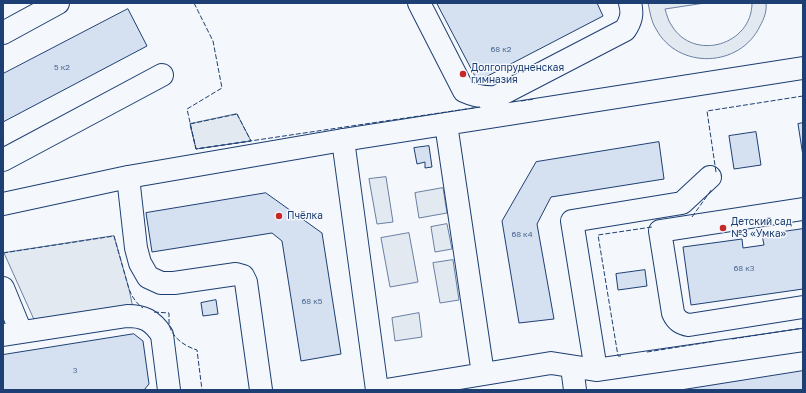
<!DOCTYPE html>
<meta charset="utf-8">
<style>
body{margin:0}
#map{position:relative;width:806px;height:393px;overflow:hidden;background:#f4f7fb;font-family:"Golos Text",sans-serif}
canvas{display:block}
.frame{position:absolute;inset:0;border:4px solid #1d3f73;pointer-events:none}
</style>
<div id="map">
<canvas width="806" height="393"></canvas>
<div class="frame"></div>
</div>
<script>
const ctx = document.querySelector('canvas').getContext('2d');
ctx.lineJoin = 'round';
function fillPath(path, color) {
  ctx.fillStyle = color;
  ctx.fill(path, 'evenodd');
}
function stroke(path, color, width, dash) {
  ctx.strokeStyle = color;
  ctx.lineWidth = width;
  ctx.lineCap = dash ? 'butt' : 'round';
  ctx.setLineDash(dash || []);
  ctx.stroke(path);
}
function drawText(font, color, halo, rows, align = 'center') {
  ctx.font = font + ' "Golos Text",sans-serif';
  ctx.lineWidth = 3;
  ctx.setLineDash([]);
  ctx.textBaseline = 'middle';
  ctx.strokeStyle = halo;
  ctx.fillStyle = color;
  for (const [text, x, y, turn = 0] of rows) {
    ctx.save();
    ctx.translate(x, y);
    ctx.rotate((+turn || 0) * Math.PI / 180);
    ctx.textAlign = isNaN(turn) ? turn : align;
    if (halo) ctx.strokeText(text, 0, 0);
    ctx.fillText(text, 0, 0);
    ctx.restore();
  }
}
const green = new Path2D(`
 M648 3H705L665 9C667 15 668 21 672 26 694 62 752 45 752 3H766C767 11 764 19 760 26 740 68 678 70 656 29 651 21 650 12 648 3Z
 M237 114 251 141 196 149 190 124Z
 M386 177 393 222 377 224 369 179Z
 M443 188 447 213 419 218 415 193Z
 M447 224 452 249 435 252 431 227Z
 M409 233 418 282 390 287 381 238Z
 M114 236 129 289 133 308 36 324 4 253Z
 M453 260 459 300 440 303 433 263Z
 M419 313 422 337 395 341 392 318Z`);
const building = new Path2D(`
 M437 3H597L603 16 478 81Z
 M128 9 147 46 3 122V74Z
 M803 123V156L798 124Z
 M756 132 761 165 734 169 729 136Z
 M659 142 664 179 551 197 537 224 554 319 519 323 502 221 536 162Z
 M429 146 432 167 425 168V162L417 164 414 148Z
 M266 193 322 233 341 354 301 361 282 241 272 233 152 252 146 213Z
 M803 229V289L691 305 683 247 742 239 743 248 764 245 762 235Z
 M645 270 647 286 618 290 616 274Z
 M216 300 218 314 203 316 201 303Z
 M134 334 143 341 149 384 144 390H3V355Z
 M803 371V390H681Z`);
const minor = new Path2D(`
 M419 3 464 91C475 96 484 98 496 97L625 30C631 21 633 14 630 3
 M3 33 58 3
 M446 124 483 374
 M343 140 377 390
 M3 160 162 75
 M128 177 136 248 140 263 148 277 161 283H174L236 274 243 276 246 282 261 390
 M3 204 128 177 343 140 803 68
 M803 209 660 231 673 313C676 320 681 324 689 325L803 307
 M3 288 21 332
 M3 335 127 316C144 316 152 320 162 335L169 390
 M572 367 575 390
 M596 370 572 221 682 203 710 177
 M386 390 551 363 596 370 803 340`);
const fence = new Path2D(`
 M194 3 213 41 222 88 187 109 196 149 480 107
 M521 101 535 99
 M237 114 251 141 196 149 190 124Z
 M716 172 707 111 803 96
 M692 217 712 189
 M3 253 114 236 129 289C132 297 136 303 143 308
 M154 312 169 313C169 317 169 320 169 323 171 337 184 346 197 350L202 390
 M732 339 803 328
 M647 352 716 341
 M621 356H618L598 235 652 227`);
const markers = [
 [463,74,4,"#c62828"],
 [279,216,4,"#c62828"],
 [723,228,4,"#c62828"]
];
const numberNames = [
 ["68 к2",501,49],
 ["5 к2",62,67],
 ["68 к4",522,234],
 ["68 к3",744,268],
 ["68 к5",312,301],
 ["3",75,370]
];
const poiNames = [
 ["Долгопрудненская",471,68],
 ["гимназия",471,80],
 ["Пчёлка",287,216],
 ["Детский сад",731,222],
 ["№3 «Умка»",731,234]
];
fillPath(green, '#e3e9f0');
stroke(green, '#687fa3', 1);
fillPath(building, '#d5e0f0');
stroke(building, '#1d3f73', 1);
stroke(minor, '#1d3f73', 24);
stroke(minor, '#f4f7fb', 22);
stroke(fence, '#1d3f73', 1, [5, 2]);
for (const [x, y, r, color] of markers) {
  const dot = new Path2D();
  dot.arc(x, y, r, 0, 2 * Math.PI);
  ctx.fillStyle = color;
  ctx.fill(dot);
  stroke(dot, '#f4f7fb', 1.5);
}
drawText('8px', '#4b6792', null, numberNames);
drawText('10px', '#1d3f73', '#f4f7fb', poiNames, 'left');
</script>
